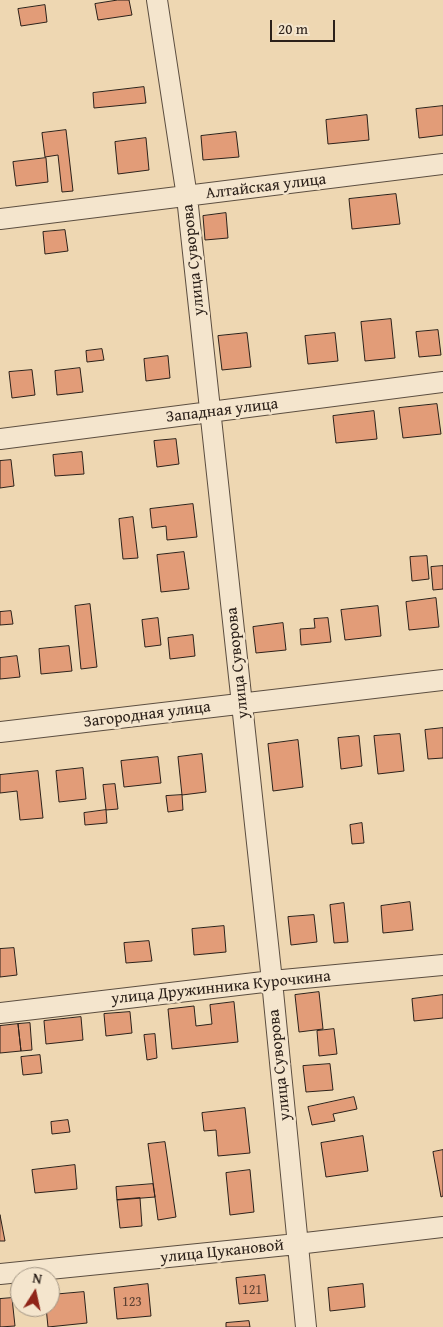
<!DOCTYPE html>
<meta charset="utf-8">
<style>
body{margin:0}
#map{position:relative;width:443px;height:1327px;overflow:hidden;background:#eed7b2;font-family:"Gentium Book Plus",serif}
canvas{display:block}
.north{position:absolute;left:10px;top:1267px;width:50px;height:50px;box-sizing:border-box;background:#f4e5cd;border:1px solid #a49785;border-radius:50%;rotate:10deg;font-size:14px;font-weight:700;line-height:20px;text-align:center;color:#2c211a}
.north::after{content:'';display:block;margin:auto;width:18px;height:22px;background:#8f2418;clip-path:polygon(50% 0,100% 100%,50% 72%,0 100%)}
.scale{position:absolute;left:270px;top:20px;width:65px;height:22px;box-sizing:border-box;border:2px solid #2c211a;border-top:0;padding-left:6px;font-size:15px;line-height:18px;white-space:nowrap;color:#2c211a;-webkit-text-stroke:4px #f4e5cd;paint-order:stroke}
</style>
<div id="map">
<canvas width="443" height="1327"></canvas>
<div class="north">N</div>
<div class="scale">20 m</div>
</div>
<script>
const ctx = document.querySelector('canvas').getContext('2d');
ctx.lineJoin = 'round';
function fillPath(path, color) {
  ctx.fillStyle = color;
  ctx.fill(path, 'evenodd');
}
function stroke(path, color, width, dash) {
  ctx.strokeStyle = color;
  ctx.lineWidth = width;
  ctx.lineCap = dash ? 'butt' : 'round';
  ctx.setLineDash(dash || []);
  ctx.stroke(path);
}
function drawText(font, color, halo, rows, align = 'center') {
  ctx.font = font + ' "Gentium Book Plus",serif';
  ctx.lineWidth = 5;
  ctx.setLineDash([]);
  ctx.textBaseline = 'middle';
  ctx.strokeStyle = halo;
  ctx.fillStyle = color;
  for (const [text, x, y, turn = 0] of rows) {
    ctx.save();
    ctx.translate(x, y);
    ctx.rotate((+turn || 0) * Math.PI / 180);
    ctx.textAlign = isNaN(turn) ? turn : align;
    if (halo) ctx.strokeText(text, 0, 0);
    ctx.fillText(text, 0, 0);
    ctx.restore();
  }
}
const building = new Path2D(`
 M118 0H129L132 15 98 20 95 4Z
 M45 5 47 22 21 26 18 9Z
 M144 87 146 103 94 108 93 93Z
 M443 106V135L419 138 416 109Z
 M367 115 369 140 328 144 326 120Z
 M66 130 73 191 62 192 58 155 45 157 42 133Z
 M236 132 239 157 203 160 201 136Z
 M146 138 149 170 118 174 115 142Z
 M46 158 48 182 16 186 13 162Z
 M396 194 400 224 352 229 349 199Z
 M226 213 228 238 205 240 203 216Z
 M65 230 68 251 45 254 43 232Z
 M391 319 395 358 365 361 361 322Z
 M438 330 441 355 419 357 416 332Z
 M247 333 251 367 222 370 218 336Z
 M335 333 338 361 308 364 305 336Z
 M102 349 104 360 87 362 86 351Z
 M168 356 170 378 146 381 144 359Z
 M80 368 83 392 57 395 55 371Z
 M32 370 35 395 12 398 9 372Z
 M437 404 441 434 403 438 399 408Z
 M374 411 377 439 336 443 333 416Z
 M176 439 179 464 157 467 154 441Z
 M82 452 84 474 55 476 53 455Z
 M11 460 14 486 0 488V461Z
 M193 504 197 537 167 540 166 526 152 528 150 509Z
 M133 517 138 558 123 559 119 519Z
 M184 552 189 589 161 592 157 555Z
 M427 556 429 579 412 581 410 557Z
 M443 566V589L433 590 431 567Z
 M436 598 439 627 409 630 406 602Z
 M90 604 97 667 81 669 75 606Z
 M378 606 381 636 345 640 341 610Z
 M11 611 13 624 0 625V612Z
 M158 618 161 645 145 647 142 620Z
 M328 618 331 642 301 645 300 629 315 628 314 619Z
 M283 623 286 650 256 653 253 627Z
 M193 635 195 656 170 659 168 638Z
 M69 646 72 671 41 674 39 649Z
 M17 656 20 677 0 679V658Z
 M443 728V758L428 759 425 730Z
 M400 734 404 771 378 774 374 736Z
 M359 736 362 766 341 769 338 738Z
 M298 740 303 787 273 791 268 744Z
 M202 754 206 792 182 795 178 757Z
 M158 757 161 783 124 787 121 761Z
 M83 768 86 799 59 802 56 771Z
 M38 771 43 818 20 820 17 791 0 793V775Z
 M115 784 118 809 106 810 103 785Z
 M182 795 183 810 168 812 166 796Z
 M106 810 107 823 85 825 84 813Z
 M362 823 364 843 352 844 350 825Z
 M410 902 413 930 383 933 381 906Z
 M344 903 348 942 334 943 330 905Z
 M314 915 317 942 291 945 288 917Z
 M224 926 226 952 194 955 192 929Z
 M149 941 152 961 126 963 124 943Z
 M14 948 17 975 0 977V949Z
 M319 992 323 1029 299 1032 295 995Z
 M443 995V1018L414 1021 412 999Z
 M234 1002 238 1042 172 1049 168 1009 194 1006 196 1026 212 1024 210 1005Z
 M130 1012 132 1033 106 1036 104 1014Z
 M81 1017 83 1040 46 1044 44 1021Z
 M30 1023 32 1050 21 1051 18 1024Z
 M18 1024 21 1051 0 1053V1026Z
 M334 1029 337 1054 319 1056 317 1031Z
 M155 1034 157 1058 147 1060 144 1035Z
 M40 1055 42 1073 23 1075 21 1057Z
 M330 1064 333 1090 306 1092 303 1066Z
 M354 1097 357 1109 333 1114 335 1121 312 1125 308 1107Z
 M245 1108 250 1153 218 1156 216 1130 204 1131 202 1113Z
 M68 1120 70 1132 52 1134 51 1122Z
 M363 1136 368 1171 326 1177 321 1143Z
 M165 1142 176 1217 158 1220 148 1144Z
 M443 1150V1196L441 1197 433 1152Z
 M75 1165 77 1189 35 1193 32 1170Z
 M250 1170 254 1212 230 1215 226 1173Z
 M153 1184 155 1197 117 1200 116 1187Z
 M140 1198 142 1226 120 1228 117 1200Z
 M0 1215 5 1241H0Z
 M265 1275 268 1301 239 1304 236 1278Z
 M148 1284 151 1316 117 1319 114 1288Z
 M363 1284 365 1307 330 1311 328 1288Z
 M84 1292 87 1323 48 1327 46 1307H50V1295Z
 M12 1298 15 1326 0 1327V1299Z
 M249 1321 250 1327H226V1323Z`);
const street = new Path2D(`
 M157 0 187 197 272 981 306 1327
 M0 219 443 164
 M0 439 443 382
 M0 732 443 680
 M0 1013 272 981 443 965
 M0 1274 297 1244 443 1227`);
const numberNames = [
 ["121",252,1290],
 ["123",132,1302]
];
const streetNames = [
 ["Алтайская улица",266,187,-7],
 ["улица Суворова",194,260,-96],
 ["Западная улица",222,411,-7],
 ["улица Суворова",238,663,-96],
 ["Загородная улица",147,715,-7],
 ["улица Дружинника Курочкина",221,988,-6],
 ["улица Суворова",280,1065,-96],
 ["улица Цукановой",222,1252,-6]
];
fillPath(building, '#e29c78');
stroke(building, '#2c211a', 1);
stroke(street, '#5c4e40', 22);
stroke(street, '#f4e5cd', 20);
drawText('14px', '#5a4032', null, numberNames);
drawText('16px', '#2c211a', '#f4e5cd', streetNames);
</script>
